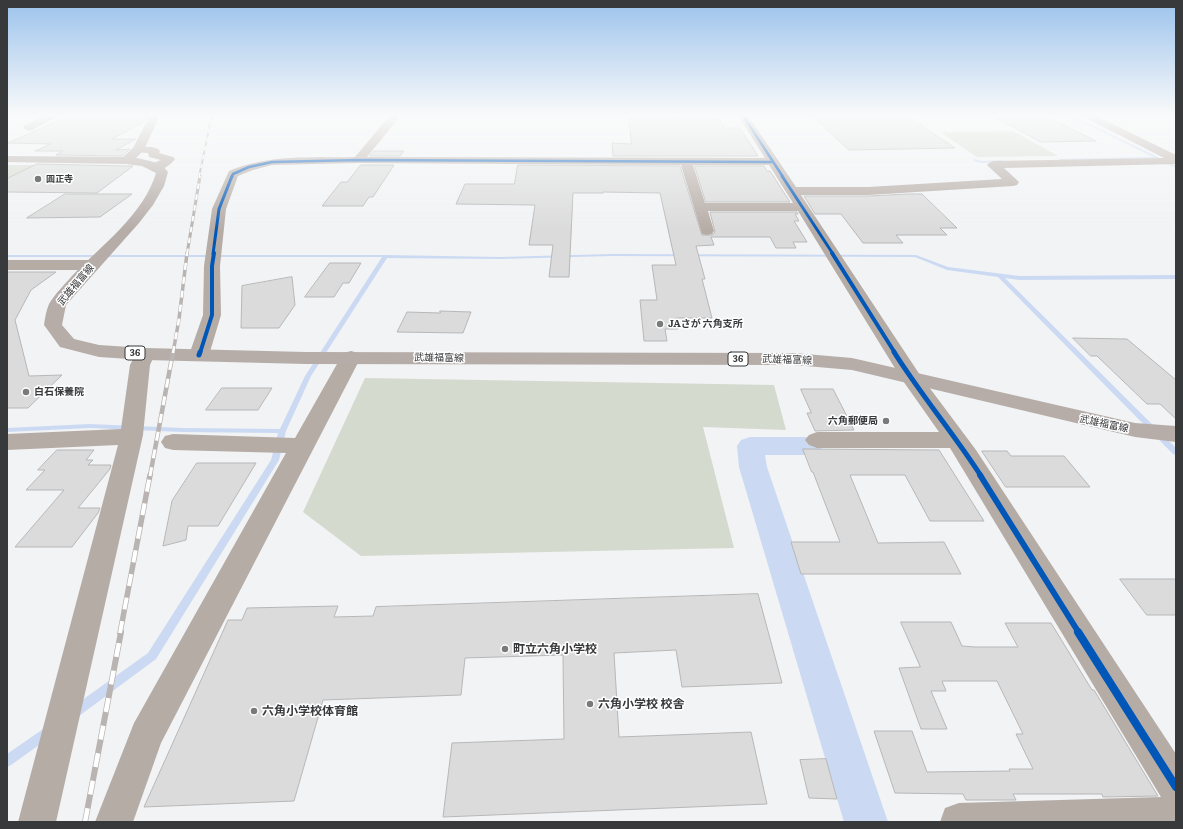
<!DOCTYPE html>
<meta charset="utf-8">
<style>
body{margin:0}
#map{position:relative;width:1183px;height:829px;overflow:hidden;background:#f1f3f5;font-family:Literata,serif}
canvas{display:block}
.frame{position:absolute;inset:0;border:8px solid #38393b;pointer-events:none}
</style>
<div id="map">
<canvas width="1183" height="829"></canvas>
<div class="frame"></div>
</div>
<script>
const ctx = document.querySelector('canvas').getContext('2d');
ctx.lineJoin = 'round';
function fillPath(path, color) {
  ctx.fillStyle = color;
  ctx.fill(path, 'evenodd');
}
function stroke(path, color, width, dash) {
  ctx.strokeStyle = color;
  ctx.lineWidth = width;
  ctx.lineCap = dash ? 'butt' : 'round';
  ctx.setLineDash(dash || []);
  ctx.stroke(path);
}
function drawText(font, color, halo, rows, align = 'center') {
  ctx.font = font + ' Literata,"Noto Sans JP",serif';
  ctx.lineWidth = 3;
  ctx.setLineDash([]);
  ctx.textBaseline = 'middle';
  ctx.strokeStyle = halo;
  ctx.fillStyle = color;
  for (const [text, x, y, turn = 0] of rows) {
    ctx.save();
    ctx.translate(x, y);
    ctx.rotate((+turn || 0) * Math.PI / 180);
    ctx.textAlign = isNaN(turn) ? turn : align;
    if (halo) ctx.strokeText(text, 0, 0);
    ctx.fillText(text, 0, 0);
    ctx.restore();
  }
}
const green = new Path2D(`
 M1013 131 1058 156 977 157 940 132Z
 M7 165H51L7 180Z
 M365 378 774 385 786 430 703 427 734 548 361 556 303 512Z`);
const stream = new Path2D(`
 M1066 114H1070L1176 166V168L1157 159 1060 161V159H1061L1153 157Z
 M975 159 981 161 1001 160 1003 161 1001 162 981 163 974 161 973 160Z
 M611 254 916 255 948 267 1019 276 1176 275V279L1019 280 1005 278 1176 448V455L1173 454 998 277 947 270 915 257 611 256 500 259 387 258 311 376 286 431 279 460 156 659 79 716 75 717 71 716 70 712 71 708 148 653 271 460 278 433 182 432 90 428 7 432V428L90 424 182 428 280 429 305 376 382 257H7V255H385L500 257Z
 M49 725 53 727 55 731 53 735 11 765 7 767V754Z`);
const canal = new Path2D(`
 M750 437H810L819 440 823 446 819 452 810 455H765L767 467 888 822H844L739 467 737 446 741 440Z`);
const building = new Path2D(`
 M74 114H145L140 118 147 117 144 122 112 139H136L116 150 130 149 122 156 56 155 63 151H35L51 144 8 143Z
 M834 114H904L955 148 849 150 811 115Z
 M990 114H1041L1096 141 1041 142Z
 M629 115H673L674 118 719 119 724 128H740L758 156H613L612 143 631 144Z
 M374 151H404L400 156H370Z
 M37 164 126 166H133L97 193 7 192V179Z
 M361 165H394L373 197H369L363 206H322L341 182H347Z
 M518 165 680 166 702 235H712L715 232 710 212H797L798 214H795L799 221H794L807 242H793L796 248H776L770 237H711L714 245 696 246 705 279H702L712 318H676L678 329H665L667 341H644L640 300H657L652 265H676L660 193 603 192V193H573L569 277H549L553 245H529L535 205 456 204 465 184H514Z
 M695 166H764L767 171H770L790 202H706Z
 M65 194H132L100 217 27 218Z
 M908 194H922L957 228H940L947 235H896L903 243H863L841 214H815L804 196H868Z
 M330 263H361L349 283H343L334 297H305Z
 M7 272H56L31 290 15 320 29 376 62 375 28 408H7Z
 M292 277 295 305 279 328H241L242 286Z
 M440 311 471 312 463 333 397 332 407 312 440 313Z
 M1073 338 1127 339 1176 380V419L1160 404H1147L1097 356H1091Z
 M222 388H272L258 410H206Z
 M801 389H833L854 430 815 431 807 413H811Z
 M803 449 939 450 984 521H930L905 475H850L878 543 944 542 961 574H801L791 542H840L813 472H812Z
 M57 450H94L86 460H93L88 465H111L110 469 78 508H100L98 513 72 547H15L64 490H26L45 470H38Z
 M982 451H1007L1011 456H1064L1090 487H1006Z
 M197 463H256L218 526H188L186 540 163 546 172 501Z
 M1120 579H1176V615H1147Z
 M758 594 782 683 682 687 676 650 614 653 619 737 751 732 767 804 443 817 452 743 564 739 563 655 465 658 461 695 323 700 294 801 144 807 228 620H242L247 608 338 606 334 617 373 616 376 607Z
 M901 622H951L962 646 975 647H1018L1005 623H1051L1092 690H1094L1158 796 1103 797 1102 794H1013L1016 800H966L963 794 895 793 874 731H912L927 772 1010 771 1009 769H1033L1016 734H1023L997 681H942L946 691H931L947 729H921L899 668 920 667Z
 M826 759 837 799 809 798 800 760Z`);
const minor = new Path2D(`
 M49 114H63L32 130 28 131 23 128 24 126Z
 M391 114H402L367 157 765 158 737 114H747L796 187H868L1002 179 987 165 989 163 993 161 1164 158 1078 114H1092L1176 155V164L1004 168 1019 182 1017 185 1013 186 868 195H801L920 375 976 450 1176 754V822H940L945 808 959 803 1161 797 950 448H817L809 445 805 440 809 435 817 432H939L901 378 798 211H708L714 231 712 234 707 235 702 234 681 165 358 163 272 165 253 170 238 176 226 209 220 266 221 315 209 355 206 359 199 361 192 359 189 355 203 315 204 266 212 209 229 171C269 154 312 158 355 157ZM693 165H769L793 203H705Z
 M138 147H152L158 149 160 151 159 153 173 157 175 159C170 166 160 172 151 170L149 167 151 164 161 160 149 157 148 153 134 152 132 150 134 148Z
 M7 260H93L99 262 101 265 99 268 93 270H7Z
 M145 348 152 350 155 354 150 365 143 435 56 822H18L118 445 7 450V434L121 429 130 365 138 350Z
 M351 351 358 353 361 357 161 743 133 822H95L134 723 286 453 173 450 165 448 161 442 165 436 173 434 295 438 341 357 344 353Z`);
const major = new Path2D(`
 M146 114H157L159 117 144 150 136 158C147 160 161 162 168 172L164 186 153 205 139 223 66 305 62 325 74 339 99 345 145 348 306 352 794 353 852 358 1135 423 1176 426V442L1135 437 852 370 794 365 306 364 145 360 99 357 60 347 44 325C45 318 46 311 49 304 55 294 64 285 72 276 101 246 144 214 156 173L142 166 126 164 7 162V156L123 157 133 148 149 117Z`);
const railFar5 = new Path2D(`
 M199 177 212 114`);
const railFar4 = new Path2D(`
 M187 254 200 176`);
const railFar3 = new Path2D(`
 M173 353 179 319 187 253`);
const railFar2 = new Path2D(`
 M150 476 173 352`);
const railFar1 = new Path2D(`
 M120 633 150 475`);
const rail = new Path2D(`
 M85 822 121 632`);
const cyclewayFar5 = new Path2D(`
 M742 114 783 177
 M232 177 233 174 249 167 272 162 358 160 773 162`);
const cyclewayFar4 = new Path2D(`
 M782 176 833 254
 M213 254 219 209 232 176`);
const cyclewayFar3 = new Path2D(`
 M832 253 895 353
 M200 353 212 315V266L214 253`);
const cyclewayFar2 = new Path2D(`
 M894 352C921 395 954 434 981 476
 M199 355 200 352`);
const cyclewayFar1 = new Path2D(`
 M980 475 1079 633`);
const cycleway = new Path2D(`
 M1078 632 1176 787`);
const markers = [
 [38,179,4,"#797a7c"],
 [660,324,4,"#797a7c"],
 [26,392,4,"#797a7c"],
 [886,421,4,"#797a7c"],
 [505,649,4,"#797a7c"],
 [590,704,4,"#797a7c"],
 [254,711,4,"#797a7c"]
];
const farPoinames = [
 ["圓正寺",46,179]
];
const shields = [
 [135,353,20],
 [738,359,20]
];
const shieldNames = [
 ["36",135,353],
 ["36",738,359]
];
const streetNames = [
 ["武雄福富線",76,285,-50],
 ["武雄福富線",439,358,1],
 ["武雄福富線",787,360,2],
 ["武雄福富線",1104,424,12]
];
const poiNames = [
 ["JAさが 六角支所",668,324],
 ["白石保養院",34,392],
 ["六角郵便局",878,421,"right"]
];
const nearPoinames = [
 ["町立六角小学校",513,649],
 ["六角小学校 校舎",598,704],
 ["六角小学校体育館",262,711]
];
fillPath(green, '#d5dace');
fillPath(stream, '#cbdaf2');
fillPath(canal, '#cbdaf2');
fillPath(building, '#dbdbdb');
stroke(building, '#b7b7b7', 1);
fillPath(minor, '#b6aca6');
fillPath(major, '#b6ada9');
stroke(railFar5, '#b9b4b2', 2);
stroke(railFar4, '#b9b4b2', 3);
stroke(railFar3, '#b9b4b2', 3.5);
stroke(railFar2, '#b9b4b2', 4.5);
stroke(railFar1, '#b9b4b2', 5.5);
stroke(rail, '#b9b4b2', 6);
stroke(railFar5, '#fff', 1.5, [4.5]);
stroke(railFar4, '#fff', 2, [5.5]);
stroke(railFar3, '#fff', 2.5, [7]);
stroke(railFar2, '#fff', 3, [9]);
stroke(railFar1, '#fff', 4, [12]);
stroke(rail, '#fff', 4.5, [14]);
stroke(cyclewayFar5, '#0057b8', 2.5);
stroke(cyclewayFar4, '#0057b8', 3);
stroke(cyclewayFar3, '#0057b8', 4);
stroke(cyclewayFar2, '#0057b8', 5);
stroke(cyclewayFar1, '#0057b8', 6);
stroke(cycleway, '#0057b8', 8);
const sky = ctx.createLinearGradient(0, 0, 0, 230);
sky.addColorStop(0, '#9cc3ec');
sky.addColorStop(0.5, '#f9fafa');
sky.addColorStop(1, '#f9fafa00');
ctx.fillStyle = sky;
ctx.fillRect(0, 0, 1183, 230);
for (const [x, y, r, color] of markers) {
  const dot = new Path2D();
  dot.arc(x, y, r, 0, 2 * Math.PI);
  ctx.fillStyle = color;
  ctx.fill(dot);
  stroke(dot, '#fff', 1.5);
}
drawText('bold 9px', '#38393b', '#fff', farPoinames, 'left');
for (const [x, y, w] of shields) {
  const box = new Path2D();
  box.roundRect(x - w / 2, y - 7, w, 14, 3);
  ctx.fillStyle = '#fff';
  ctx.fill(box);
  stroke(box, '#38393b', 1);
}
drawText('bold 9px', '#38393b', null, shieldNames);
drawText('10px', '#38393b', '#fff', streetNames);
drawText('bold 10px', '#38393b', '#fff', poiNames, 'left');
drawText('bold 12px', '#38393b', '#fff', nearPoinames, 'left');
</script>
